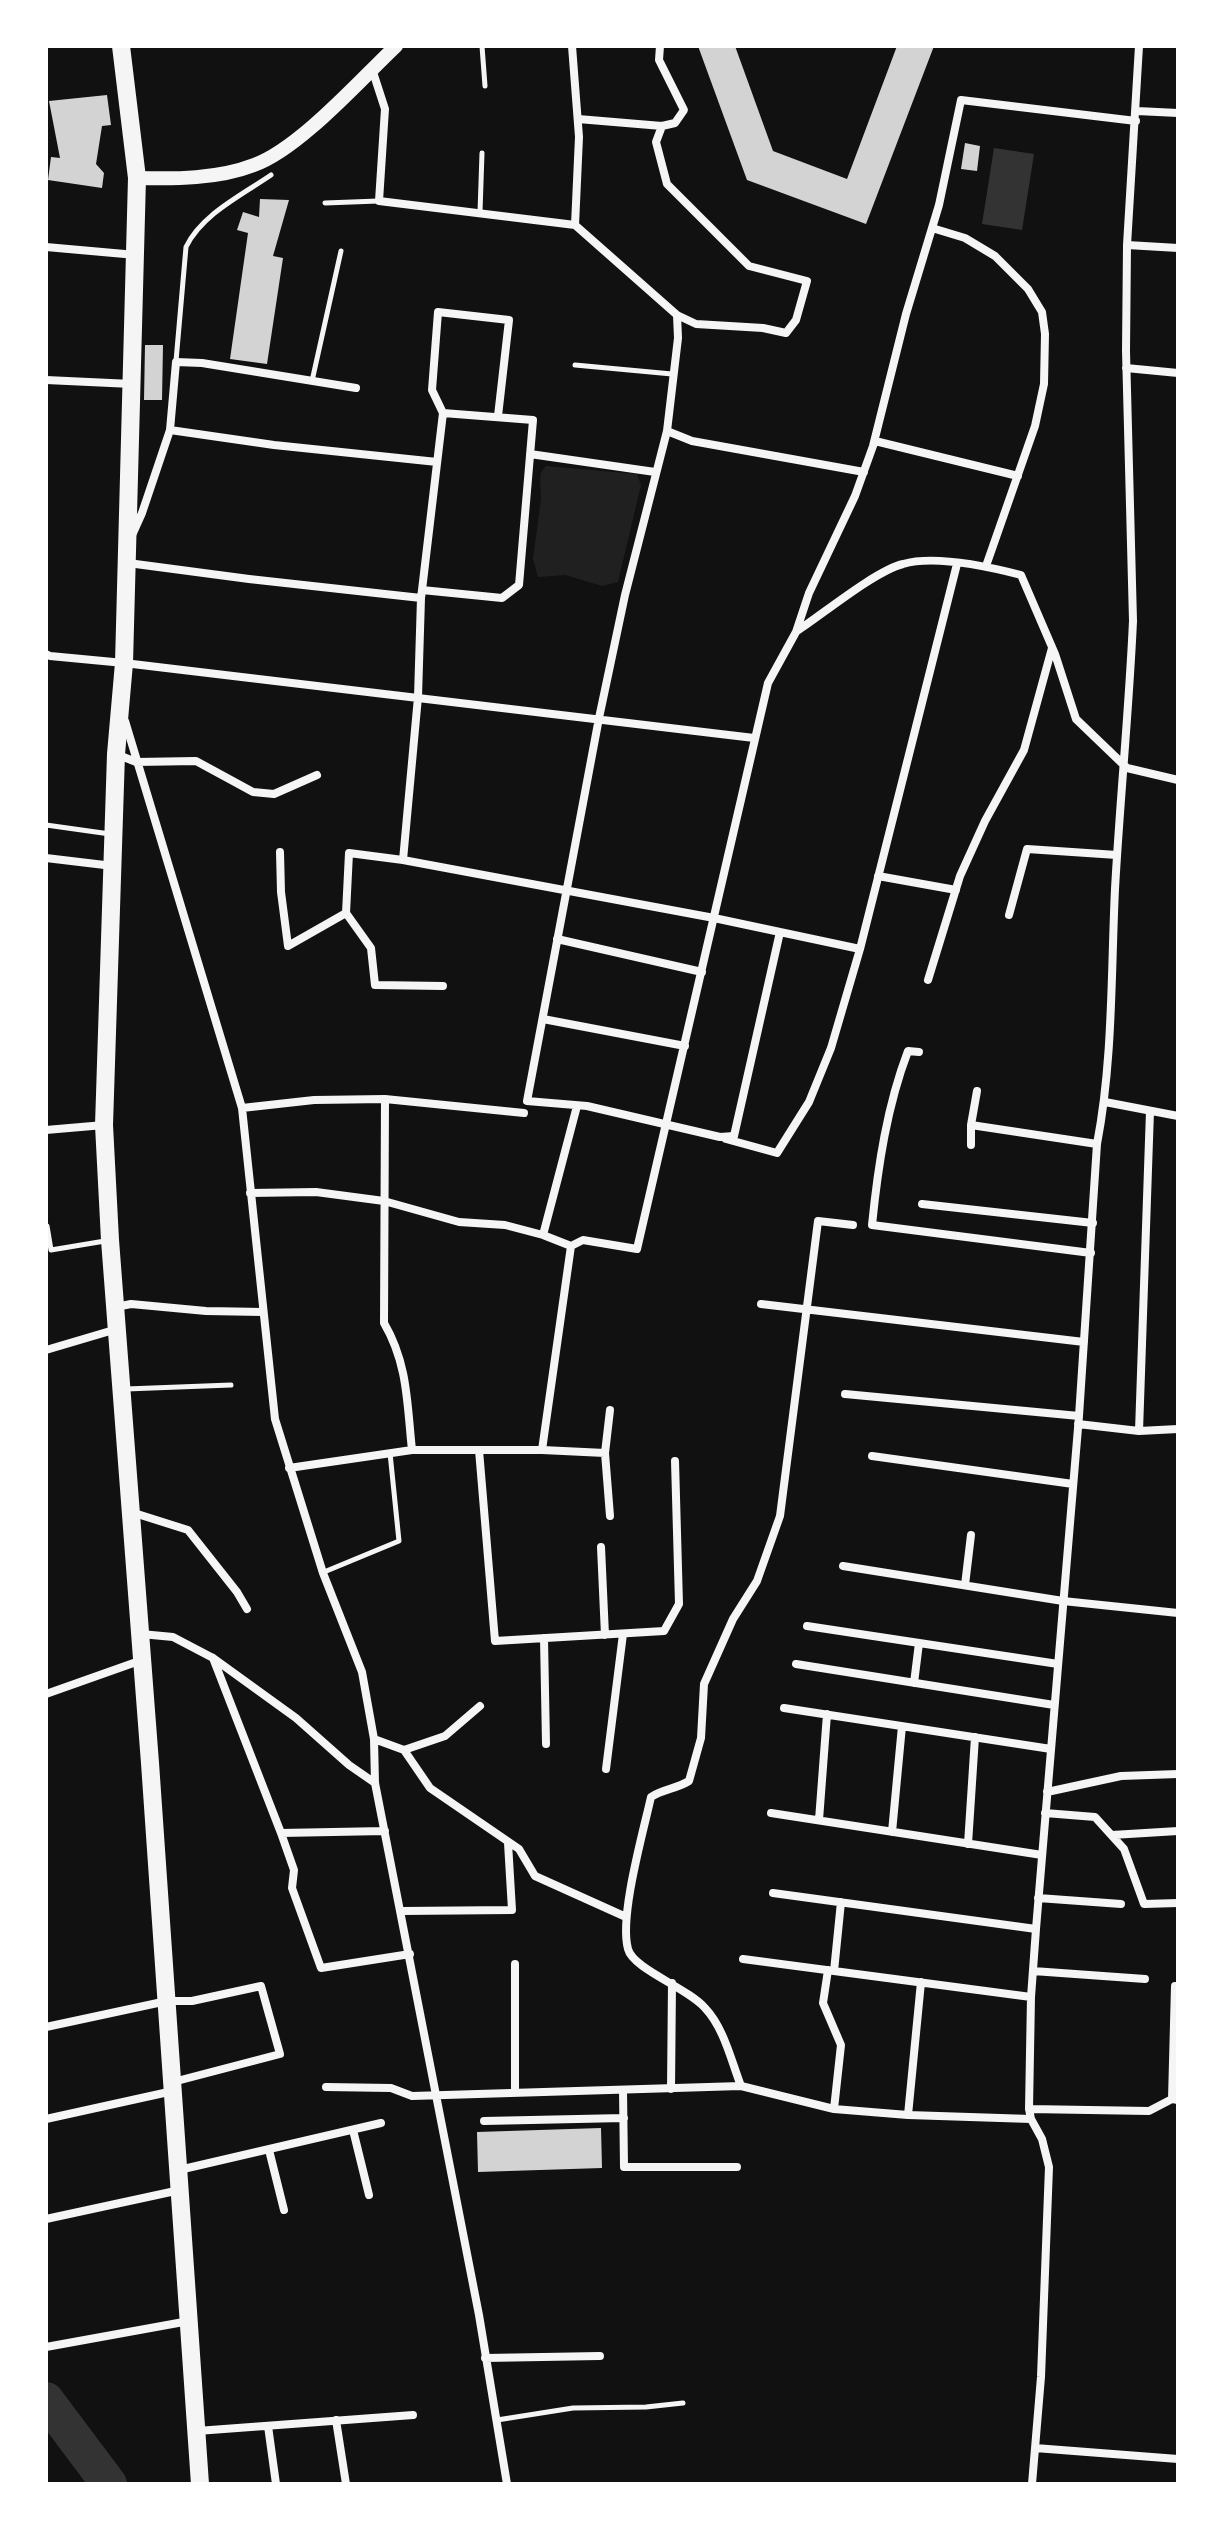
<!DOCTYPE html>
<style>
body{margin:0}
#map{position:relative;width:1224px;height:2530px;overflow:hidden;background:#111;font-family:Merriweather,serif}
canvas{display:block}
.frame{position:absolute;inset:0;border:48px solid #fff;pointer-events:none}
</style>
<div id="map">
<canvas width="1224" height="2530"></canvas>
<div class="frame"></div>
</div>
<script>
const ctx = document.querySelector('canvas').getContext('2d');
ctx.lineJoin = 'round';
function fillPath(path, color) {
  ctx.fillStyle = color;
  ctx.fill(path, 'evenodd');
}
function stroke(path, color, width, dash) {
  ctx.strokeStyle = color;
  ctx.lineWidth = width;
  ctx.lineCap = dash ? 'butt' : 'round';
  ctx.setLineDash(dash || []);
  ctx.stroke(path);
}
const green = new Path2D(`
 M546 466 637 474 641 485 618 582 602 586 565 575 538 577 533 559 541 499 540 481 541 472Z`);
const water = new Path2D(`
 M994 148 1034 154 1022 230 982 224Z`);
const river = new Path2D(`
 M46 2400 109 2484`);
const building = new Path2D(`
 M698 46H735L773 151 847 179 897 46H934L866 224 747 180Z
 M107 95 111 125 102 126 96 164 104 173 102 188 48 180 51 157 60 158 49 101Z
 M965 143 980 146 977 171 961 169Z
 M260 199 289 200 273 256 283 258 267 364 230 359 248 233 237 230 243 212 259 217Z
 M145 345H163L162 400H144Z
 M601 2128 602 2168 478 2172 477 2132Z`);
const service = new Path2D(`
 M482 46 485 86
 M325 203 378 201
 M480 212 482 153
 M176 361 186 247C202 214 242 195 271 175
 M575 365 672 374
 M312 381 341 251
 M46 825 110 834
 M47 1226 51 1250 105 1241
 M126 1389 231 1385
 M324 1572 399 1541 390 1453
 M497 2420 573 2408 646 2407 683 2403`);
const minor = new Path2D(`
 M572 46 579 137 575 225
 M372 69 385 109 379 201 575 225 677 315 678 338 667 431 625 595 599 718 527 1101 587 1106 720 1137 734 1136 780 932
 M1137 111 1178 113
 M578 119 662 126 675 123 684 110 659 60 660 46
 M662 126 656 142 667 184 749 266 807 281 796 320 786 333 763 328 696 324 677 315
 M932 228 965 238 995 256 1028 289 1042 312 1045 334 1044 384 1035 426 986 566
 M1127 245 1178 248
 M46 247 136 255
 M1126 368 1178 373
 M46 380 132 384
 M443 413 432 390 438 312 509 320 498 416
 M170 430 274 445 437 462
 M667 431 692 441 864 472
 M875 441 1018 476
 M530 454 655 472
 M133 533 142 513 170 430 176 362 202 363 356 388
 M128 563 249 579 421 598
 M797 631C823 614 875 571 903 564 934 555 990 567 1021 575L1055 654 1076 719 1127 768 1178 780
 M46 654 50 656 124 663 754 738
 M125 721 242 1108 275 1419 323 1573 362 1672 374 1739 375 1783 479 2315 507 2484
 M116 754 136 762 196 761 253 792 274 794 317 775
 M280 852 281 892 288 946 346 913 349 853 403 860 714 918 860 949
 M46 858 113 866
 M403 860 418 697 421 598 422 590 443 413 533 420 519 585 502 598 422 590
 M878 876 956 890
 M346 913 371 948 375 985 443 986
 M1009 915 1027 849 1117 855
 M557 939 702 972
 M928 980 960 876 985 821 1024 750 1052 648
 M543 1019 685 1046
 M919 1052 908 1051C887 1106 878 1166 872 1225L1091 1253
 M385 1099 384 1323C408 1364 407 1404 412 1450
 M1105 1102 1178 1116
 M242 1108 314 1100 385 1099 524 1113
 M971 1125 1097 1144
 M46 1130 104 1125
 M726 1139 777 1153 809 1102 831 1048 860 949 957 564
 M971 1145V1125L977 1091
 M250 1193 316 1192 384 1201 459 1222 505 1225 543 1235 571 1246
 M922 1204 1093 1223
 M543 1235 577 1106
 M761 1304 1084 1342
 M116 1307 131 1304 206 1311 263 1312
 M46 1350 117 1329
 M845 1394 1079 1416
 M1078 1424 1139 1431 1178 1429
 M1139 1431 1150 1111
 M479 1450 495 1641 664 1631 679 1604 675 1461
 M542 1450 571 1246 583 1240 637 1249 768 683 796 632 809 593 855 496 873 446 906 314 939 205 961 100 1136 121
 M872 1456 1073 1484
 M289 1468 412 1450H542L605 1453
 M131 1512 188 1530 237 1592 247 1609
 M610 1516 605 1453 610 1410
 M601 1547 605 1635
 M843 1566 1063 1601 1178 1613
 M965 1585 971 1535
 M807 1626 1058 1664
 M141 1634 173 1637 213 1658 296 1718 349 1765 375 1783
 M544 1638 546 1744
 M213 1658 281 1833 294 1870 292 1888 321 1968 410 1954
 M796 1664 1054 1705
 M914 1683 919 1643
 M46 1694 142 1660
 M784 1708 1051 1749
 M374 1739 404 1750 430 1788 519 1849 535 1876 626 1917
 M404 1750 445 1736 480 1706
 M606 1769 623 1634
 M1047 1792 1121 1776 1178 1774
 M771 1813 1042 1855
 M1045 1813 1095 1817 1124 1849 1144 1904 1178 1903
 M819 1820 827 1714
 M892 1832 902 1726
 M281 1833 385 1831
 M1112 1835 1178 1831
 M968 1844 975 1737
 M773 1893 1036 1929
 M1038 1898 1121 1904
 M402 1911 512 1910 508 1843
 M743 1959 1031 1997
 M828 1970 823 2003 841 2045 834 2109
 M834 1971 841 1902
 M1033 1971 1145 1979
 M46 2027 167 2001H192L261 1986 280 2054 173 2082
 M741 2086C731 2060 724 2028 705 2008 688 1988 633 1969 628 1949 619 1917 643 1833 651 1797 663 1789 676 1789 689 1781L701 1738 704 1684 733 1619 757 1581 780 1516 818 1221 853 1225
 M326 2087 391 2088 412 2096 741 2086 834 2109 908 2115 1031 2119
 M671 2089 672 1983
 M623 2090 624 2167H737
 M515 2091V1964
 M1172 2099 1175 1986
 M1029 2109 1149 2111 1172 2099 1178 2100
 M908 2115 921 1982
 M46 2119 173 2091
 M484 2121 624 2118
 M353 2130 369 2195
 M269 2150 284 2210
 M179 2170 381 2123
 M46 2219 180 2190
 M46 2347 189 2321
 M485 2358 600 2356
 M336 2420 346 2484
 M268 2426 276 2484
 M197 2431 413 2415
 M1035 2448 1178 2459
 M1032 2484 1041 2377 1049 2167 1042 2139 1031 2119 1029 2109 1031 1997 1036 1929 1079 1416 1097 1144C1113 1061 1111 973 1115 889 1120 799 1129 710 1133 621L1126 351 1127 245 1139 46`);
const tertiary = new Path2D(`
 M137 178C175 179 218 179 254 165 299 149 360 80 396 46`);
const trunk = new Path2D(`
 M121 46 137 178 124 663 116 754 104 1125 110 1240 150 1763 200 2484`);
fillPath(green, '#202020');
fillPath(water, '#333');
stroke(river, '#333', 36);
fillPath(building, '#d3d3d3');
stroke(service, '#f5f5f5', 5);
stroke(minor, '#f5f5f5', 8);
stroke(tertiary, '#f5f5f5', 14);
stroke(trunk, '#f5f5f5', 18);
</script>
